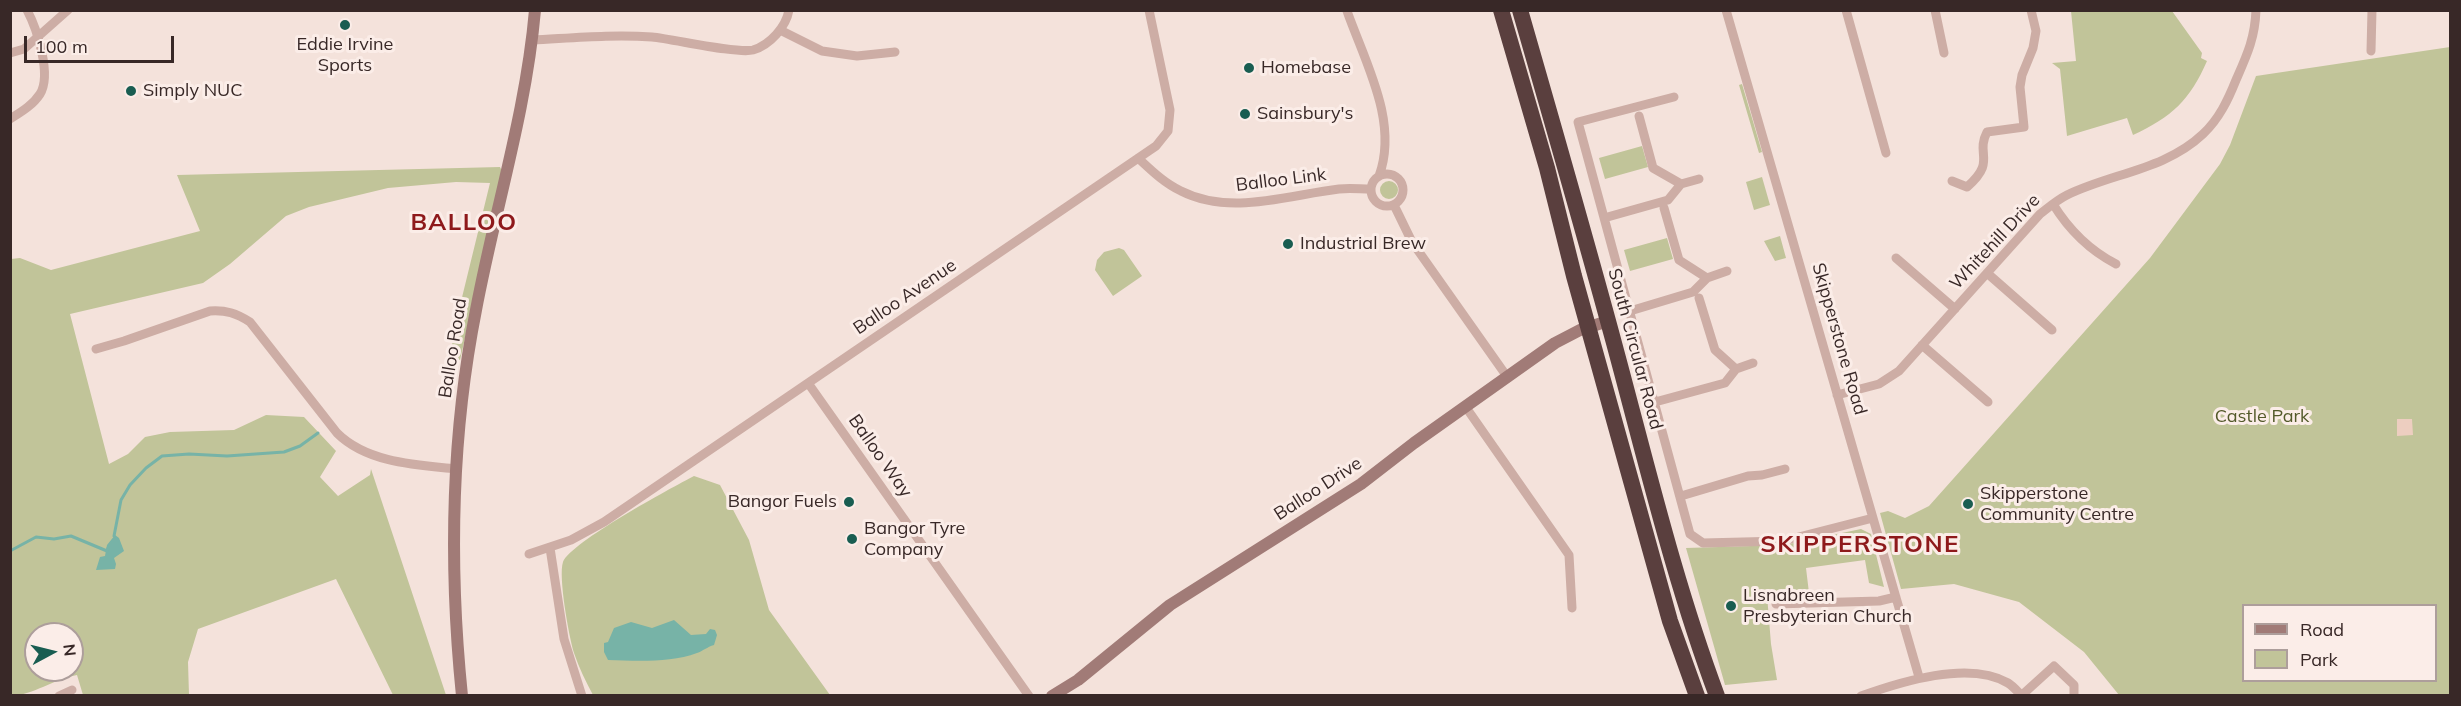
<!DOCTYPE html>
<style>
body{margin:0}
#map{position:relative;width:2461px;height:706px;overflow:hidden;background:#f4e2db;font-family:Mulish,sans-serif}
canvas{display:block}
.frame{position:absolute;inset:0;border:12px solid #382827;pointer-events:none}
.legend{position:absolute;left:2242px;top:604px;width:195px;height:78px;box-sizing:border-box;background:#fbede8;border:2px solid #ad9e9b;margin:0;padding:8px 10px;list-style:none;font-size:18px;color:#382827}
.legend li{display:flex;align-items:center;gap:12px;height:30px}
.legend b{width:30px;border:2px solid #ad9e9b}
.north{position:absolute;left:24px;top:622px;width:60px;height:60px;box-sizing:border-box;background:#fbede8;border:2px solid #ad9e9b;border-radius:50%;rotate:83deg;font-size:16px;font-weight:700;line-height:24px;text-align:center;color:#382827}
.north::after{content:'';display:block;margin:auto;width:21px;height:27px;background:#195d51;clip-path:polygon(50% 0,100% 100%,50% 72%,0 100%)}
.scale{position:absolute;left:24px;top:36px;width:150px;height:27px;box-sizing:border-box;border:3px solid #382827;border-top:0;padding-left:8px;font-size:18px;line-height:21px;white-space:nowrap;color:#382827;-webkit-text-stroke:4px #fbede8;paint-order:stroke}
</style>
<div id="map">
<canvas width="2461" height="706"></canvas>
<div class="frame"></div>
<ul class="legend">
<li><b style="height:8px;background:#a17b77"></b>Road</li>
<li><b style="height:16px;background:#c1c499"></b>Park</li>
</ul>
<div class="north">N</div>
<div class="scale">100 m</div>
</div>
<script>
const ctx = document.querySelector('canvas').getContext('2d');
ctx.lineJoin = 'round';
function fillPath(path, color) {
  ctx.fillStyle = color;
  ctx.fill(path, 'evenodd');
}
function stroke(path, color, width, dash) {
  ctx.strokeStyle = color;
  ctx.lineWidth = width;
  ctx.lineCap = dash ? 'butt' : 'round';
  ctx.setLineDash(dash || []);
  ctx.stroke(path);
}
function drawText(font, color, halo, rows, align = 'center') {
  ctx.font = font + ' Mulish,sans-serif';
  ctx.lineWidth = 6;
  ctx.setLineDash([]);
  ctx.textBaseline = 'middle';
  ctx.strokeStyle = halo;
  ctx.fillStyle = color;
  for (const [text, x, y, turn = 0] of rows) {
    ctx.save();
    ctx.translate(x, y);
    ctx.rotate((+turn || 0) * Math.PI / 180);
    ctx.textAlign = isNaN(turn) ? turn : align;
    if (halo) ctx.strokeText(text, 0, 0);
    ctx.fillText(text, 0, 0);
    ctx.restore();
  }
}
const green = new Path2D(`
 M2071 11H2172L2202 53 2201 58 2207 61C2190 100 2172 117 2133 135L2127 118 2067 136 2060 69 2052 63 2076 61Z
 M2450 47V695H2119L2084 652 2019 602 1954 584 1901 589 1880 513 1888 511 1905 518 1929 506 2150 258 2220 164 2230 145 2256 76ZM2244 606H2436V680H2244Z
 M1742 84 1762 152 1759 153 1739 85Z
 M1642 146 1648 167 1605 179 1599 158Z
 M500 167 503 173 460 360 450 359 455 326 490 183 456 182 388 188 309 207 286 216 230 264 203 283 70 314 109 464 128 454 145 437 170 432 234 430 266 415 304 417 336 451 320 477 338 496 370 475 371 469 446 695H393L336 579 198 629 188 662 189 695H83L77 675C53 679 34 695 11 696V259L20 258 51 270 200 231 177 175ZM36 634H72V670H36Z
 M1762 177 1770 205 1754 210 1746 182Z
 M1380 190a9 9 0 1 1 18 0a9 9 0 1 1-18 0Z
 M1780 236 1786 258 1775 261 1764 241Z
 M1667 238 1673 259 1630 271 1624 250Z
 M1119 248 1124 250 1142 276 1113 296 1095 270 1097 260 1104 252Z
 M694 476 720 485 749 540 769 610 830 695H593C586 682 579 668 574 653 569 637 558 576 563 562 571 542 671 488 694 476Z
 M1861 529 1871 534 1884 587 1869 583 1865 560 1806 568 1809 593 1767 595 1771 644 1777 680 1725 685 1686 548 1784 545Z`);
const plaza = new Path2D(`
 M2397 419H2412L2413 435 2397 436Z`);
const water = new Path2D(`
 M115 535 119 538 124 551 114 558 116 564 115 569 96 570 100 557 105 556 107 545Z
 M674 620 691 635 706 634 710 629 715 630 717 635 714 645C707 647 703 651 697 653 670 663 636 661 608 660L604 652V643L608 642 614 628 631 622 652 628Z`);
const stream = new Path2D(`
 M114 536 121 500 130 485 146 468 162 456 189 454 227 456 284 452 300 446 318 433
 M10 551 36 537 54 539 71 536 107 551 108 548`);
const street = new Path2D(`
 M1726 10 1919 677
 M1846 10 1886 153
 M1935 10 1944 53
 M1347 11C1365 62 1399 122 1379 176
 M780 30 822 51 857 56 895 52
 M532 40C572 38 613 34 652 37 673 39 737 54 753 50 770 45 786 27 789 10
 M2371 51 2372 10
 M10 53 24 49 68 10
 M1674 97 1578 122 1690 534 1703 543 1783 541 1873 518
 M1639 116 1653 168 1681 184
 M10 119C21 112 33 105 40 94 52 75 37 29 27 10
 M1138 158C1151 170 1164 183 1181 191 1230 216 1288 195 1339 189 1349 188 1360 189 1371 189
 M1371 190a16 16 0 1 1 32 0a16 16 0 1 1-32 0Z
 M1952 181 1967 187C1997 161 1975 155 1987 132L2024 127 2020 87 2022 75 2033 48 2036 31 2031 10
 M2053 204C2069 230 2089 250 2116 264
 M1394 205 1412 242 1508 378
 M1664 208 1679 260 1707 278
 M1604 218 1668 200 1681 184 1699 179
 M1896 258 1955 309
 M1987 273 2052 330
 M1699 298 1715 350 1736 369
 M1630 311 1693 292 1707 278 1727 271
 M1922 345 1988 402
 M96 349 124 341 210 311C226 310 236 313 250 322L337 433C367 463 417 465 457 469
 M808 383 1029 696
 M1837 395 1879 384 1899 371 2040 214C2049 207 2057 200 2067 195 2112 173 2165 170 2203 134 2219 119 2228 100 2236 80 2247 55 2255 38 2256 10
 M1655 402 1725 383 1736 369 1753 363
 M1465 406 1569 555 1572 608
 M1681 496 1748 476 1762 475 1785 469
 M550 548 564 639 582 696
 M529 554 571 540 604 522 1156 146 1168 131 1170 110 1149 10
 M1776 604 1879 601 1896 597
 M2022 695 2054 666 2074 685V696
 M59 696 72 690
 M1861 696C1900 682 1969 660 2008 683 2013 686 2018 692 2022 696`);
const secondary = new Path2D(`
 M462 696C449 568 451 436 476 310 495 209 526 113 535 10
 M1052 696 1078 680 1170 605 1361 484 1414 443 1555 343 1580 330 1608 321`);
const highway = new Path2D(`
 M1501 10 1547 168 1574 276 1670 621 1697 696
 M1520 10C1552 121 1584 232 1614 343 1646 461 1674 581 1717 696`);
const markers = [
 [345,25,6,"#195d51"],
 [1249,68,6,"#195d51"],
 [131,91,6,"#195d51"],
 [1245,114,6,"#195d51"],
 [1288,244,6,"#195d51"],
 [849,502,6,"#195d51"],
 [1968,504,6,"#195d51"],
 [852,539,6,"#195d51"],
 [1731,606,6,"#195d51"]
];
const poiNames = [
 ["Eddie Irvine",345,45,"center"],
 ["Sports",345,66,"center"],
 ["Homebase",1261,68],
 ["Simply NUC",143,91],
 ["Sainsbury's",1257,114],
 ["Industrial Brew",1300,244],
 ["Skipperstone",1980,494],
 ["Community Centre",1980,515],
 ["Bangor Fuels",837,502,"right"],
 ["Bangor Tyre",864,529],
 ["Company",864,550],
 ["Lisnabreen",1743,596],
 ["Presbyterian Church",1743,617]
];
const streetNames = [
 ["Balloo Link",1281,180,-7],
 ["Whitehill Drive",1995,242,-47],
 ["Balloo Avenue",905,297,-34],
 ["Skipperstone Road",1839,339,74],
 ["Balloo Road",453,348,-81],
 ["South Circular Road",1635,349,75],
 ["Balloo Way",880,456,55],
 ["Balloo Drive",1318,489,-33]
];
const parkNames = [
 ["Castle Park",2262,417]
];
const districtNames = [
 ["BALLOO",464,223],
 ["SKIPPERSTONE",1860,545]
];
fillPath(green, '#c1c499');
fillPath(plaza, '#edcec0');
fillPath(water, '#77b3a7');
stroke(stream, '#77b3a7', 3);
stroke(street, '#cdada5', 9);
stroke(secondary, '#a17b77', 12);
stroke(highway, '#5a3f3e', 16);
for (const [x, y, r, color] of markers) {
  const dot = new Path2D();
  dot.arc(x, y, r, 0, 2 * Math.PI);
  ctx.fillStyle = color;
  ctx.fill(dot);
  stroke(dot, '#fbede8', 2);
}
drawText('18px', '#382827', '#fbede8', poiNames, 'left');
drawText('18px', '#382827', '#fbede8', streetNames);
drawText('18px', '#535929', '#fbede8', parkNames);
ctx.letterSpacing = '1.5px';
drawText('bold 24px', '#8e191b', '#fbede8', districtNames);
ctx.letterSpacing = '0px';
</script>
